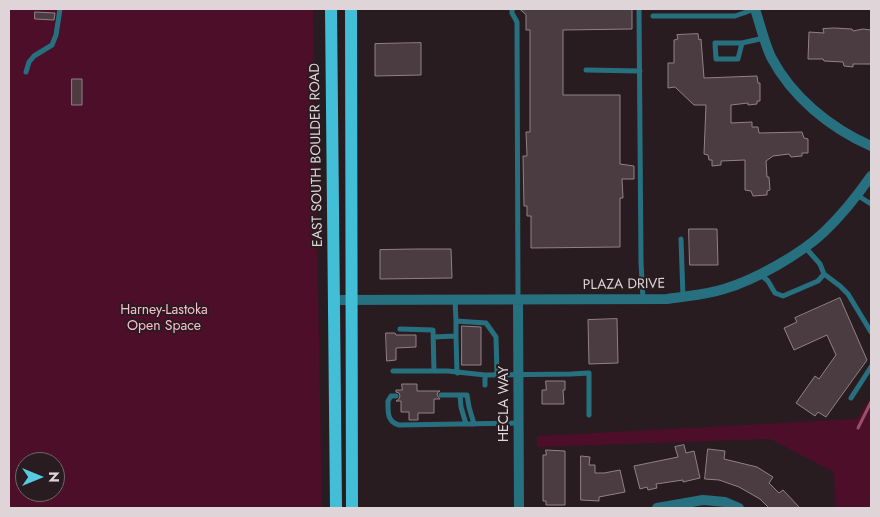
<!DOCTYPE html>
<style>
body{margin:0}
#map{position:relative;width:880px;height:517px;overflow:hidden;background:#291c20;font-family:Jost,sans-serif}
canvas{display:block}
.frame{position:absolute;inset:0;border:10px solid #dfd5d8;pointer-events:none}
.north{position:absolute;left:15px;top:452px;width:50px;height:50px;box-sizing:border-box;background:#291c20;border:1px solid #72666a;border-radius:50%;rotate:90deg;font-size:14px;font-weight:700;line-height:20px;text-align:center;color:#dfd5d8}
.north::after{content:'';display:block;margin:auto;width:18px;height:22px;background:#57c9e1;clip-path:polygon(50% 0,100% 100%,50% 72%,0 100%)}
</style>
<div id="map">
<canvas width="880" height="517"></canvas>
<div class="frame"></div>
<div class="north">N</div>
</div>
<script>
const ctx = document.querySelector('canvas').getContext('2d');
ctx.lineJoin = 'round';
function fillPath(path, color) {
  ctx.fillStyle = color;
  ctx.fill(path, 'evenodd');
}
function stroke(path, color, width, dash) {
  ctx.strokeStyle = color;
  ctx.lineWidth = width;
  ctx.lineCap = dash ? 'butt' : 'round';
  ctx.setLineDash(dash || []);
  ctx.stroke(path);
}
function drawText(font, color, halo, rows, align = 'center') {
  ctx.font = font + ' Jost,sans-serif';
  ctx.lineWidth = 4;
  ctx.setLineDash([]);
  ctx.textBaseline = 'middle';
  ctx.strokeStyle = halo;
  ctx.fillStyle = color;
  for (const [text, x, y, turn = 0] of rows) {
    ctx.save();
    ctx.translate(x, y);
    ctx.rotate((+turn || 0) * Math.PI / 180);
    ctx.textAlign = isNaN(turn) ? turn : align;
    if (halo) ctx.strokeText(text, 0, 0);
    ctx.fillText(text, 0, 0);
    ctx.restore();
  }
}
const green = new Path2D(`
 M9 9H313L322 508H9ZM25 462H55V492H25Z
 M871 397V508H835L834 472 770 439 537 447V436L857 419Z`);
const stream = new Path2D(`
 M858 428 871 402`);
const building = new Path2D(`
 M520 9H632V29L563 30V95H620V164L634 166V179H622L623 198H620V247L531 248V216H527V206H524L523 156H527L526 132H530V30H526V15Z
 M35 12 55 13 54 20 35 19Z
 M834 28 852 29 853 31 863 29 871 30V64H853V67L844 66 843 62 824 61 823 59H808L809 32 824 33 823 29Z
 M698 34 699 40 701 39 704 78 757 76 758 83H760V101H757V104L748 105V103L731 105V123L752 122V127H758L759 133 802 132 804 138 808 139V153H802V156L791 157 789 154 773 156 766 161 767 177H769L770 190 767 191V195L753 196 751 191 745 190V160L721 161V165L712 166V160H709L708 155 704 154 706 105H694L675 87 668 88V63H674V40L678 39 677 35Z
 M421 43V75L375 76V44Z
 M72 79H82V105H72Z
 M689 229H717L718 265H690Z
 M416 249H451L452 278 380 279V250Z
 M840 298 867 360 826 417 818 412 815 416 796 403 815 376 819 379 836 355 827 335 794 350 784 328 797 322 795 318Z
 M617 319 618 363 589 364 588 320Z
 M462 326 481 327V365H462Z
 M386 333H395L396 335H416V347L396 348V360L387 361Z
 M546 381H565V390H563L564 404H542V390H546Z
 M402 384H417V391H440L438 392 437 395 440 399H434V413H418V420H409V412H401V401H396L399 399 400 396 399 393 396 392V390H402Z
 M684 445 686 453 694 451 700 478 683 482V480L656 484 657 488 648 490 647 487 640 489 634 466 678 457 675 447Z
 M708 449 725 451 724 459 757 467 773 477 769 483 779 493 783 490 800 508H769L760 499 739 487 719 480 705 479Z
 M546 450 565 451V505H546V501H543V455H546Z
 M581 456 590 457 589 465H595V473H604L620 470 625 492 599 497V501L581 500Z`);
const lane = new Path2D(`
 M512 9V13L517 22 518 299
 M639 9 641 263 643 299
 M653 16H735L755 9
 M742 43 738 59H716L715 43H742L764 38
 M586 70 640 71
 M26 72 29 62 34 56 52 45 56 35 60 9
 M857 195 871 204
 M681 239 683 297
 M760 274 768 281 775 293 783 296 818 281 824 274 820 264 805 247
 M824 274 840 286 848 294 871 332
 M455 300 456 321 486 323 496 337 497 375
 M456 321V336
 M400 329 433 330 434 371
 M433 337 456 336 457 373
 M393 371H448L485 375 574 374
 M571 374 589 373V415
 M485 375V385
 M441 395H467L469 407 474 424
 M460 395 461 407 466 424
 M396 396H391L388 401C388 412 387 422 399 425L519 423
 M851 398 871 367`);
const street = new Path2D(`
 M755 9C760 24 764 42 771 57 792 97 830 128 871 146
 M334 300 667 299C686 296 705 295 724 289 755 280 801 254 824 232 842 215 857 196 871 176
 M518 300 519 508
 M657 508 703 500 725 502 739 508`);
const primary = new Path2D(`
 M331 9 336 508
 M351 9 352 508`);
const streetNames = [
 ["EAST SOUTH BOULDER ROAD",317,155,-91],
 ["PLAZA DRIVE",624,285,-1],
 ["HECLA WAY",505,404,-90]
];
const parkNames = [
 ["Harney-Lastoka",164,311],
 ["Open Space",164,327]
];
fillPath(green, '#4d0e2a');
stroke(stream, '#9b4f6a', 3);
fillPath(building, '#4b3c41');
stroke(building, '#928186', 1);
stroke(lane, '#277080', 5);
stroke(street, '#277080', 10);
stroke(primary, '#42bed7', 12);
drawText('14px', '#dfd5d8', '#291c20', streetNames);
drawText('14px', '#ffbcd1', '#291c20', parkNames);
</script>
